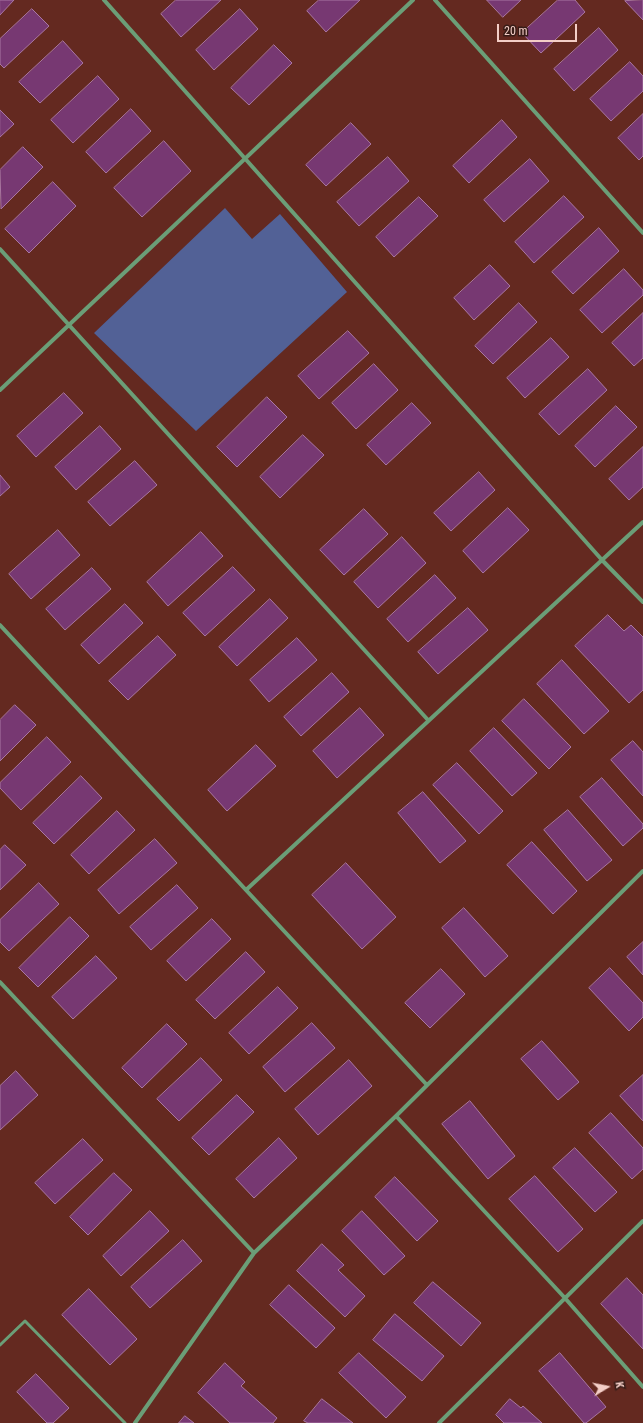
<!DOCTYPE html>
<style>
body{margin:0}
#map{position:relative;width:643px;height:1423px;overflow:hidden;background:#642920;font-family:"Roboto Condensed",sans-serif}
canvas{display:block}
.north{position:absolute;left:587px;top:1367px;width:40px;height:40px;-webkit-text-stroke:3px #371c17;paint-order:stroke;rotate:80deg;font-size:11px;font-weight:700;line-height:16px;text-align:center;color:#f4cec7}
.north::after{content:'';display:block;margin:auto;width:14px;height:18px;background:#f4cec7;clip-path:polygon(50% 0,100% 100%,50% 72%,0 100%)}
.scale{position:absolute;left:497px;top:24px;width:80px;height:18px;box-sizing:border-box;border:2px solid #f4cec7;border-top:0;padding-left:5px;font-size:12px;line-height:14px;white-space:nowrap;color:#f4cec7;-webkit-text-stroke:3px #371c17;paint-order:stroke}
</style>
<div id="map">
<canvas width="643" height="1423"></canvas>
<div class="north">K</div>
<div class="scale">20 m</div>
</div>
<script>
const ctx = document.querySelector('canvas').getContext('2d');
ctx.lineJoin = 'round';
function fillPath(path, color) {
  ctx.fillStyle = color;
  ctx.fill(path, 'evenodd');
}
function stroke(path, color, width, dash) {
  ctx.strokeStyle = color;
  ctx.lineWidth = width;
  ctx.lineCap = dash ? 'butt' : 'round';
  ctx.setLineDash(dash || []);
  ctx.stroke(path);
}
const green = new Path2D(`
 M225 208 252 239 280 214 347 292 196 431 94 333Z`);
const building = new Path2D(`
 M0 0H14L0 15Z
 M176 0H221L181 37 161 14Z
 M319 0H360L326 32 307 11Z
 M487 0H521L503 17Z
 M558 0H575L585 12 541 53 522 33Z
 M643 0V20L625 1Z
 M32 9 49 26 4 68 0 64V39Z
 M240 9 258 29 214 70 196 50Z
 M599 28 618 50 574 91 554 69Z
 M63 41 83 63 40 103 19 82Z
 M274 45 292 63 249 105 231 88Z
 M630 62 643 76V91L611 121 590 99Z
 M98 76 119 99 73 143 51 120Z
 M131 109 151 131 106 173 86 152Z
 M0 110 14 124 0 137Z
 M643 114V156L639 160 618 138Z
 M502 120 517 137 469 183 453 166Z
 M351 123 371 144 326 186 306 165Z
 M164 141 191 171 142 217 114 188Z
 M23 147 43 167 1 209 0 170Z
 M388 157 409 181 359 226 337 202Z
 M530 159 549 181 504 222 484 200Z
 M53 182 76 206 29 253 5 229Z
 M564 196 584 217 534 263 515 242Z
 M419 197 438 216 394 257 376 237Z
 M599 228 619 251 573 294 552 272Z
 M490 265 510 286 474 320 454 298Z
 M624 269 643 290V295L602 333 580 310Z
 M519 303 537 322 493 364 475 346Z
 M643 313V358L634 366 612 343Z
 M348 331 369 353 319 399 298 376Z
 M551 338 569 357 525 398 507 378Z
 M374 364 398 390 356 429 332 403Z
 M588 369 607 390 559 435 539 414Z
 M64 393 83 413 36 457 17 436Z
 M267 397 287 417 237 467 217 447Z
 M412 403 431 423 386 465 367 445Z
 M616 406 637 427 595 467 575 446Z
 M100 426 121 449 76 490 55 467Z
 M303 435 324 455 280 498 260 477Z
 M643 447V487L629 500 609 479Z
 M135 461 157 485 110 526 88 502Z
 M479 472 495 490 451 531 434 513Z
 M0 475 10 487 0 496Z
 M508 508 529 530 483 573 463 551Z
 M364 509 388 534 344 575 320 550Z
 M58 530 80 555 31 599 9 574Z
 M201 532 223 556 168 606 147 582Z
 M402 537 426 563 378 608 354 582Z
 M233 567 255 590 205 636 183 613Z
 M92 568 111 589 65 630 46 609Z
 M435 575 456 598 408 642 387 619Z
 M270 599 288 618 237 666 219 647Z
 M125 604 143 623 99 664 81 645Z
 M468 608 488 630 438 674 418 652Z
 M608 615 624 631 631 625 643 637V690L629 703 575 646Z
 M158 636 176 655 128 700 109 681Z
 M297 638 317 660 269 702 250 680Z
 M562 660 609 711 584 734 537 684Z
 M332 673 349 692 301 736 284 717Z
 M524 699 571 747 549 769 502 721Z
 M15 705 36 725 0 761V720Z
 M360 708 384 735 337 778 313 751Z
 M494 728 537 773 512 796 470 751Z
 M47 737 71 762 21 810 0 788V783Z
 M633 741 643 752V796L611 760Z
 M256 745 276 766 227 811 208 790Z
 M457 763 503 811 479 834 433 785Z
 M81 776 102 798 54 844 33 823Z
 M602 778 643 824V828L623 846 580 797Z
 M423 792 466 841 440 863 398 813Z
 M568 810 612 860 587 881 544 830Z
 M117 811 135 830 89 874 71 855Z
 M155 839 177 863 119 914 98 890Z
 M532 842 577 891 553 914 507 865Z
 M5 845 26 865 0 890V850Z
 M346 863 396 917 362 949 312 895Z
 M39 883 59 904 9 951 0 942V920Z
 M177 885 198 908 151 950 130 927Z
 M464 908 508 956 485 977 442 928Z
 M70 917 89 936 38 987 19 968Z
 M212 919 231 939 186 981 167 961Z
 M643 942V975L627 957Z
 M246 952 265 972 215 1019 196 1000Z
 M96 956 117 978 73 1019 52 997Z
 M610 968 643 1003V1017L629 1031 589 988Z
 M441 969 465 994 430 1028 405 1003Z
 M278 987 298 1008 249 1054 229 1033Z
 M312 1023 335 1048 285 1092 263 1067Z
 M167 1024 187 1044 142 1088 122 1068Z
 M542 1041 579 1082 558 1100 521 1059Z
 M201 1058 222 1080 179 1121 157 1099Z
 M349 1060 372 1086 318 1135 295 1109Z
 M16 1071 38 1095 0 1130V1086Z
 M643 1075V1121L620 1096Z
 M237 1095 254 1112 209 1155 192 1138Z
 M470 1101 515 1156 488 1179 442 1124Z
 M611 1113 643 1148V1169L632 1179 589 1133Z
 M279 1138 297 1158 254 1198 236 1179Z
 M83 1139 103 1160 55 1204 35 1183Z
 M575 1148 617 1192 595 1212 553 1168Z
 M114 1173 132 1190 88 1235 70 1217Z
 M535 1176 583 1229 558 1252 509 1199Z
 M395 1177 438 1221 417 1241 375 1197Z
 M150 1211 169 1231 121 1276 103 1256Z
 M362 1211 405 1256 384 1275 342 1231Z
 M183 1240 202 1261 150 1308 131 1287Z
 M322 1244 344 1265 338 1270 365 1296 345 1317 297 1271Z
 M627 1278 643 1295V1349L601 1304Z
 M433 1282 481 1323 461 1346 414 1303Z
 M289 1285 335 1328 316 1348 270 1305Z
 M89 1289 137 1339 110 1365 62 1315Z
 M395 1314 444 1356 422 1381 373 1340Z
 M359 1353 406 1397 386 1418 339 1373Z
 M560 1353 606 1407 586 1423H584L539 1371Z
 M225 1363 245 1382 241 1386 277 1418 273 1423H230L198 1393Z
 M36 1374 69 1408 53 1423H47L17 1392Z
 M322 1399 353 1423H308L304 1421Z
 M510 1399 521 1408 523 1406 542 1423H504L496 1415Z
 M185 1416 194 1423H179Z`);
const service = new Path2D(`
 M0 1345 25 1321 125 1423`);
const minor = new Path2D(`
 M104 0 602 560 643 602
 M435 0 643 233
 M0 249 428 720
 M0 390 413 0
 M0 625 427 1085
 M246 890 643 522
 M0 982 254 1253
 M396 1116 564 1297 643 1387
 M135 1423 254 1253 396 1116 643 871
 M439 1423 643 1221`);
fillPath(green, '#526196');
fillPath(building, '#773872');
stroke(building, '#a977a3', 1);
stroke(service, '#6b9e77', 3);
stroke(minor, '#6b9e77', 4);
</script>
